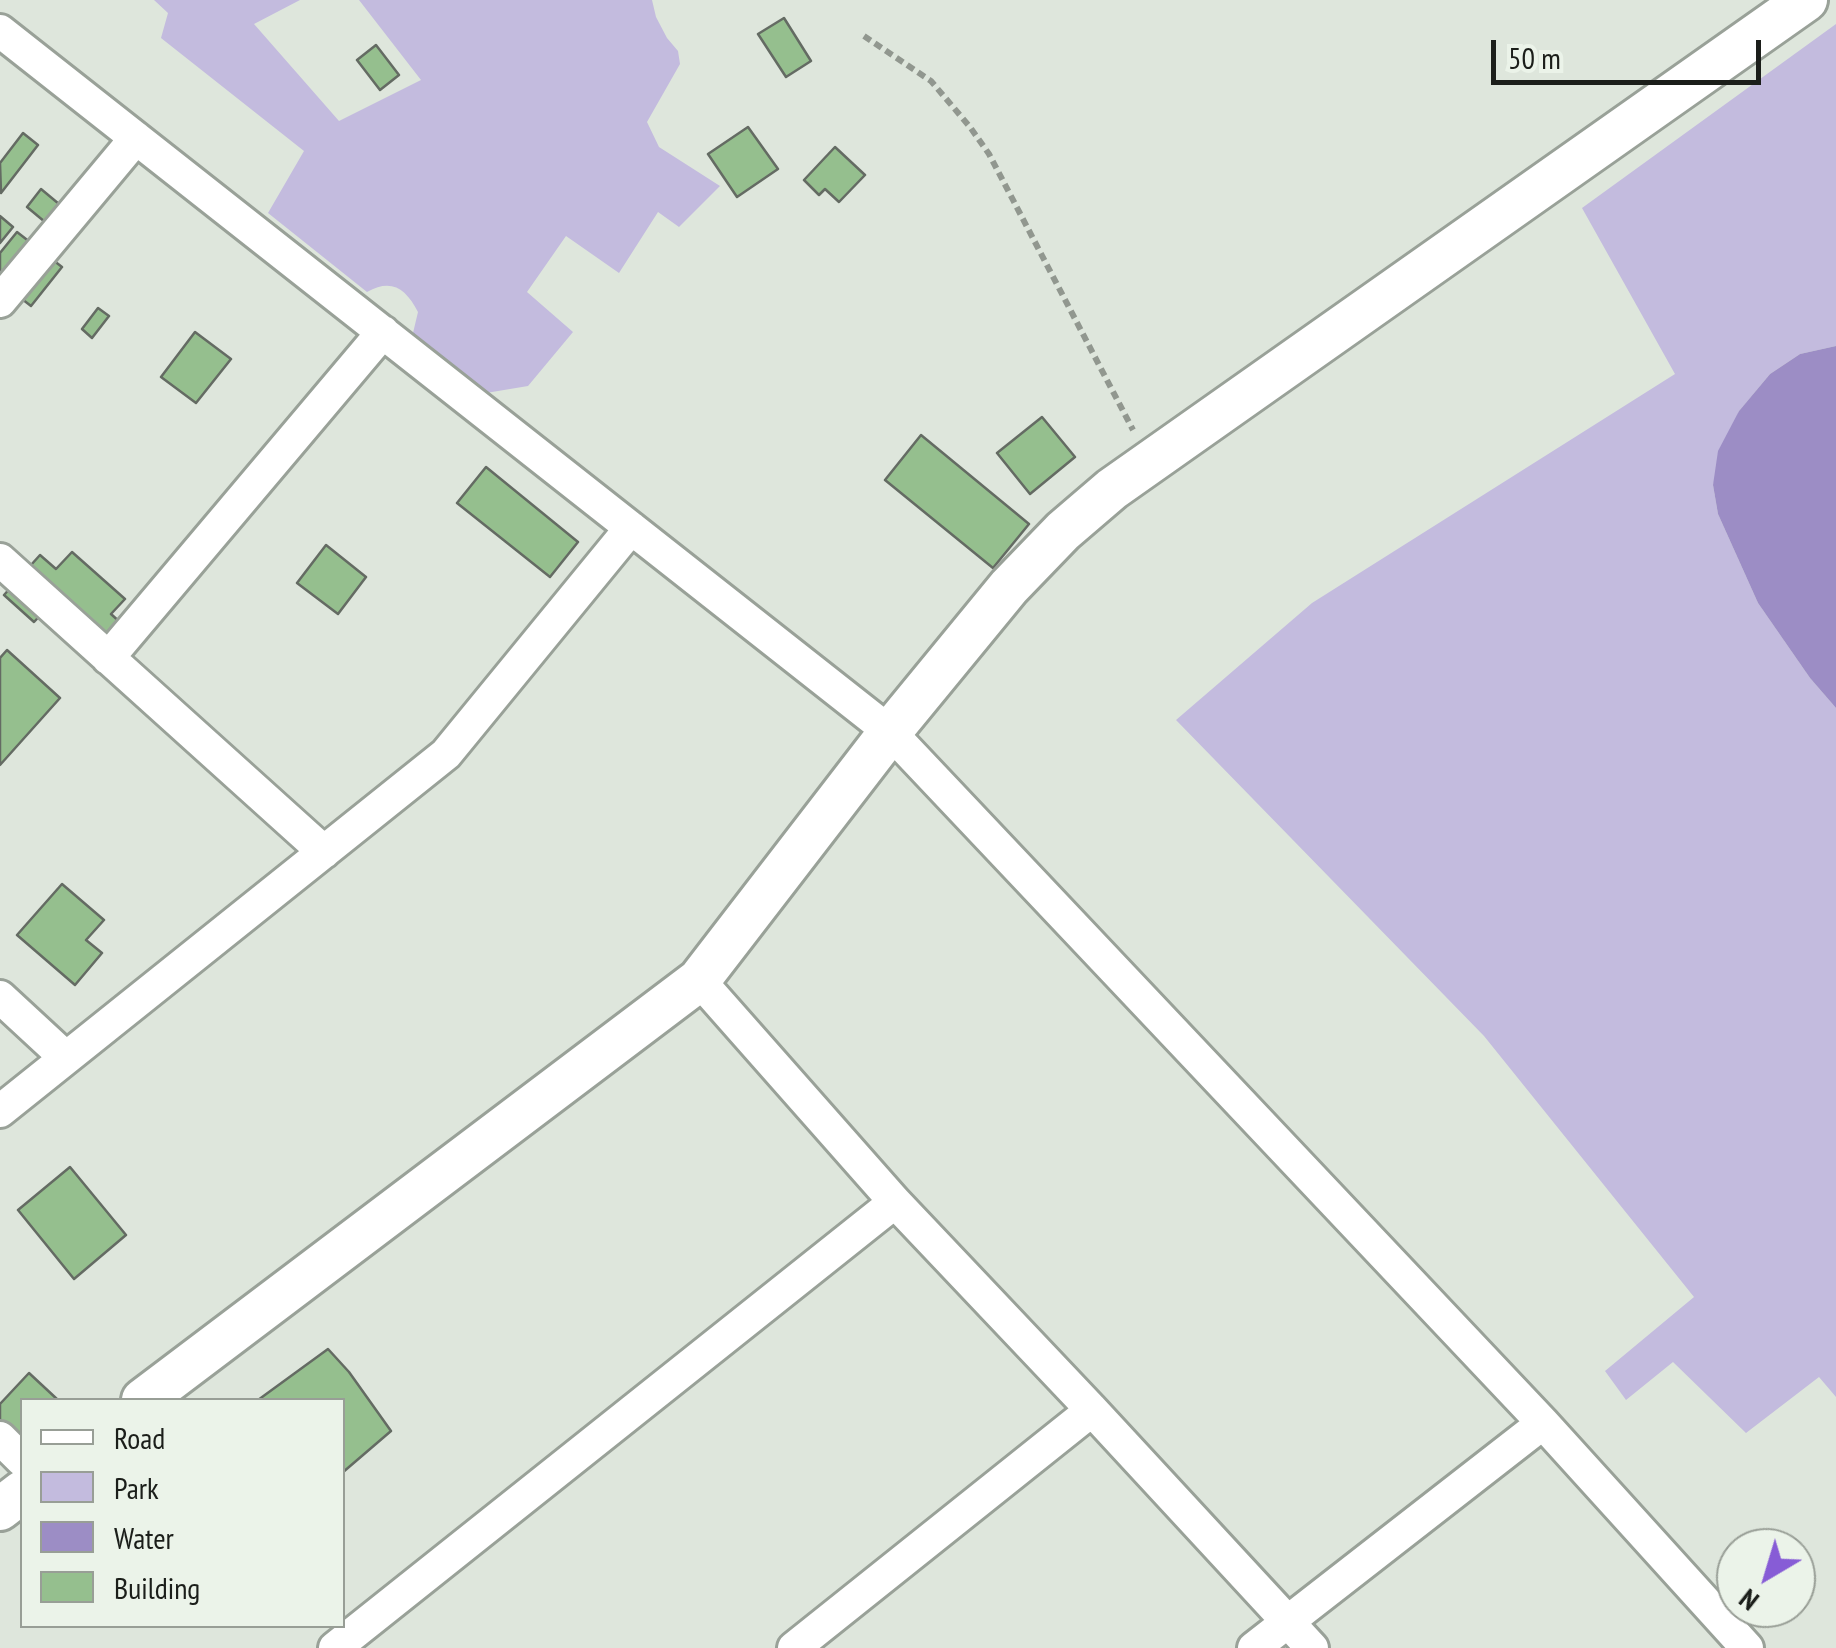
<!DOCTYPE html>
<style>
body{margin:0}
#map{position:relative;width:1836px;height:1648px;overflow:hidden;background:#dee6dc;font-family:"PT Sans Narrow",sans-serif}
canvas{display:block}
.legend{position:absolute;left:20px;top:1398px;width:325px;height:230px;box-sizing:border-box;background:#ebf3e9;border:2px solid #989e96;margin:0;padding:12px 18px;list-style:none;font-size:30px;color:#1b1e1a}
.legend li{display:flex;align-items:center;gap:20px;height:50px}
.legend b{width:50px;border:2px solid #989e96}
.north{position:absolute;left:1716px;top:1528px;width:100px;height:100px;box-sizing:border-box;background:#ebf3e9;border:2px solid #989e96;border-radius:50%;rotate:218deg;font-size:28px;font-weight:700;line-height:40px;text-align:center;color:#1b1e1a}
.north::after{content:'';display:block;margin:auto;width:35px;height:45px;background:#875cd6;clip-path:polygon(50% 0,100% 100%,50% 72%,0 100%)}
.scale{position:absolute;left:1491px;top:40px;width:270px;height:45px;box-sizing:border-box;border:5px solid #1b1e1a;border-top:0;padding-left:12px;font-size:30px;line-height:35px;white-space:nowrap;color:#1b1e1a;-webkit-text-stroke:8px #ebf3e9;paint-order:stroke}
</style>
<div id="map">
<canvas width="1836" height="1648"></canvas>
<ul class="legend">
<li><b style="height:12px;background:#fff"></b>Road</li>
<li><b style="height:28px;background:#c3bbde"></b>Park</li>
<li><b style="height:28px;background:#9c8dc5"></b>Water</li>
<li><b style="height:28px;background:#95bf8e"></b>Building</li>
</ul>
<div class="north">N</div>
<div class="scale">50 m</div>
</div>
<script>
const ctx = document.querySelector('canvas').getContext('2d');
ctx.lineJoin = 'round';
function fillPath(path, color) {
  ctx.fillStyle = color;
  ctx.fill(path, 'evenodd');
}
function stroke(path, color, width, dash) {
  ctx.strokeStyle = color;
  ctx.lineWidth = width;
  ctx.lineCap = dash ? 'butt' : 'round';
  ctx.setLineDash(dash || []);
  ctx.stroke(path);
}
const green = new Path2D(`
 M154 0H300L254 24 339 121 421 80 359 0H652L656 17 667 38 678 51 680 64 647 122 659 147 720 186 679 227 658 212 619 273 566 236 527 292 573 332 528 386 486 393 413 333 418 312C406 289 392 278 367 292L268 213 304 151 161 38 168 13Z
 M1836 24V346L1800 354 1770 374 1739 411 1713 485 1718 514 1758 603 1810 678 1836 708V1397L1819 1377 1746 1433 1673 1362 1626 1400 1605 1371 1694 1297 1484 1036 1176 720 1312 603 1675 374 1582 208Z`);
const water = new Path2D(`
 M1836 346V708L1810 678 1758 603 1718 514 1713 485 1718 451 1739 411 1770 374 1800 354Z`);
const building = new Path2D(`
 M784 18 811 61 786 77 758 34Z
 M376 45 399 75 380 90 357 60Z
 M748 127 778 169 737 197 708 154Z
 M23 133 38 145 1 193 0 163Z
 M835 147 865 175 839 202 825 189 819 195 804 180Z
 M41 189 59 204 45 222 27 207Z
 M0 216 13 227 0 243Z
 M17 232 62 267 31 306 0 282V253Z
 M98 308 109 316 92 338 82 329Z
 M195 332 231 359 196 403 161 377Z
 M1042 417 1075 457 1030 494 997 453Z
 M921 435 1029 524 993 568 885 480Z
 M486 467 578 542 550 577 457 503Z
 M326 545 366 577 338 614 297 583Z
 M72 552 125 599 111 614 123 625 98 653 47 608 34 622 4 595 40 555 56 569Z
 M7 650 60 698 0 765V658Z
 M62 884 104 920 86 940 102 953 75 985 17 935Z
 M70 1167 126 1235 74 1279 18 1210Z
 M328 1349 349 1372 391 1431 342 1473V1400H258Z
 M29 1373 58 1400H22V1452L0 1430V1404Z`);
const path = new Path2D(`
 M864 36 931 81 970 127 989 154 1133 430`);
const minor = new Path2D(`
 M0 31 890 732 1543 1423 1747 1648
 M0 301 136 138
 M0 560 324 852
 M108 658 383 332
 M699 980 895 1202 1092 1410 1312 1648
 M0 997 66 1058
 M0 1111 446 754 631 528
 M0 1438 22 1460
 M335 1648 895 1202
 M794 1648 1092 1410
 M1254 1648 1543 1423`);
const tertiary = new Path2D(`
 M143 1400 699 980 890 732 1009 587 1063 531 1112 489 1806 0
 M0 1509 22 1492`);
fillPath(green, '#c3bbde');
fillPath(water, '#9c8dc5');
fillPath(building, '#95bf8e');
stroke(building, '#646b63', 2.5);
stroke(minor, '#99a198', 38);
stroke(tertiary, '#99a198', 48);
stroke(path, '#91978f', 6, [8, 5]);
stroke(minor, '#fff', 32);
stroke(tertiary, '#fff', 42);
</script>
